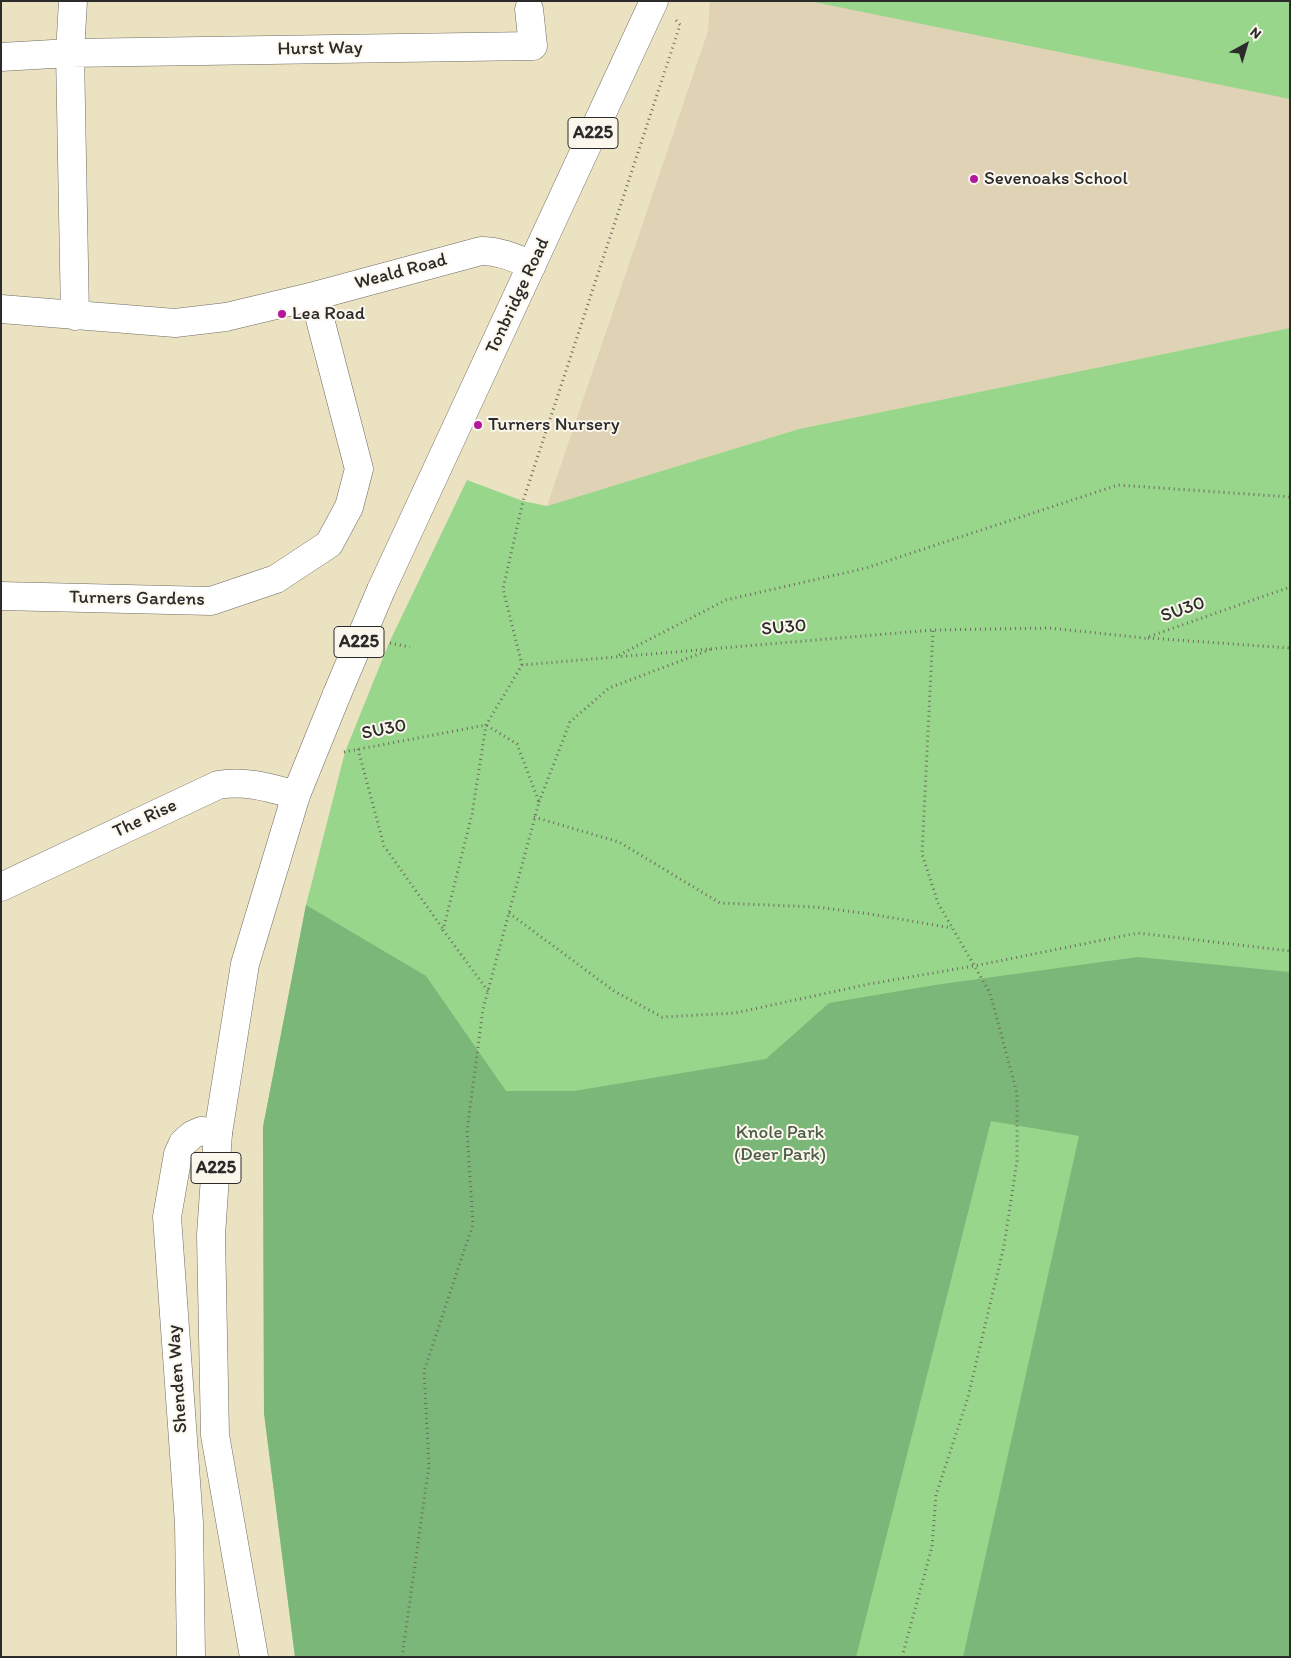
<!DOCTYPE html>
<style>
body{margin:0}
#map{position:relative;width:1291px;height:1658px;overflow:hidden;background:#ebe2c1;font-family:Itim,sans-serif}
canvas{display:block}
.frame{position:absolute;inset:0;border:2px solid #2b2b2b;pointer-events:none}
.north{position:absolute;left:1221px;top:20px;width:50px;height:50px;-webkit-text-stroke:4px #fbf7ec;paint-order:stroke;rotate:39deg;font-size:14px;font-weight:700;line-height:20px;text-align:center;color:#2b2b2b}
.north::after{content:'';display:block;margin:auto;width:18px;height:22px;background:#2b2b2b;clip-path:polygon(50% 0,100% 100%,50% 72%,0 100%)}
</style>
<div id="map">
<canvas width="1291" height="1658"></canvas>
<div class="frame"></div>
<div class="north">N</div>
</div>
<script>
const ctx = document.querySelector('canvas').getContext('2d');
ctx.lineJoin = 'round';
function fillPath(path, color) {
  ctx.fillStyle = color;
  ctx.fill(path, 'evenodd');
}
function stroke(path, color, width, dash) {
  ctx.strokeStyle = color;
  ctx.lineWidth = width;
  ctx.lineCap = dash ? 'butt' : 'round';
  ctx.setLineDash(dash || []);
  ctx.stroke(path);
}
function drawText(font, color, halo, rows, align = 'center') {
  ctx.font = font + ' Itim,sans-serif';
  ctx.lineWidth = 4;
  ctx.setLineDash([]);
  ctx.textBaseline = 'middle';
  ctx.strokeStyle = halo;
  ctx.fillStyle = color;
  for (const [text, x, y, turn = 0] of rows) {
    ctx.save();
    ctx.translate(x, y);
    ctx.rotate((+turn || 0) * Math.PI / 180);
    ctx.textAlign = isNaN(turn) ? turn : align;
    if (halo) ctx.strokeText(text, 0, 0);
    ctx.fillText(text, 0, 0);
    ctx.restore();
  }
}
const built = new Path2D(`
 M710 1H1290V328L799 429 547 506 708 31Z`);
const green = new Path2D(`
 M809 1H1290V99Z
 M1290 328V1657H295L264 1413 263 1127 306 905 345 752 389 643 467 480 523 501 547 506 799 429Z`);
const forest = new Path2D(`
 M306 905 426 976 506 1091H574L766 1059 829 1003 935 985 1138 957 1290 972V1657H963L1079 1136 991 1121 856 1657H295L264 1413 263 1127Z`);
const path = new Path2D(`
 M1148 638 1290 648
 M390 643 410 647
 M619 655 726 600 866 568 1118 485 1290 497
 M522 665 503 589 523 501 680 25 675 19
 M358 749 384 846 443 929
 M344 752 486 725
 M539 802 570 722 609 688 712 649
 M534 817 619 842 720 903 816 907 870 914 952 928
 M509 913 614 991 662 1017 735 1013 869 984 974 966 1138 933 1290 951
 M488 991 443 930 472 814 486 725 522 665 933 630 1049 628 1145 638 1290 587
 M402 1657 429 1465 424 1371 473 1224 467 1131 483 1009 539 802 517 744 486 725
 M902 1657 932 1547 936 1495 968 1397 1004 1246 1017 1161V1093L990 993 938 903 922 854 933 630`);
const minor = new Path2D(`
 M73 1 70 53 75 316
 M1 57 70 53 533 46 529 9
 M1 309 175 323 226 317 314 296 481 251C500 251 515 258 532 265
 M1 596 211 601 276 579 329 544 349 507 359 469 314 296
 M1 887 218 785C245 780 270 788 296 795
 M191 1657 189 1523 167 1217 178 1154 183 1143 192 1135 201 1131 218 1133`);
const major = new Path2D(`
 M381 590 654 1
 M254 1657 215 1435 211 1235 218 1133 245 964 296 795 337 694`);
const majorBridge = new Path2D(`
 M337 694 381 590`);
const markers = [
 [974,179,5,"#b5179e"],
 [282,314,5,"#b5179e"],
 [478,425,5,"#b5179e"]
];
const shields = [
 [593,133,50],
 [359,642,50],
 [216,1168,50]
];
const shieldNames = [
 ["A225",593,133],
 ["A225",359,642],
 ["A225",216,1168]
];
const streetNames = [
 ["Hurst Way",320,49,-1],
 ["Weald Road",401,272,-15],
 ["Tonbridge Road",518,296,-65],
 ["Turners Gardens",137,599,1],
 ["SU30",1183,610,-19],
 ["SU30",784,628,-5],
 ["SU30",384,730,-11],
 ["The Rise",145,819,-25],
 ["Shenden Way",178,1379,-94]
];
const poiNames = [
 ["Sevenoaks School",984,179],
 ["Lea Road",292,314],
 ["Turners Nursery",488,425]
];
const parkNames = [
 ["Knole Park",780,1133],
 ["(Deer Park)",780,1155]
];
fillPath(built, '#e0d2b4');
fillPath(green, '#98d68c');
fillPath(forest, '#7ab778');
stroke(minor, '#6e6b60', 29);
stroke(major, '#6e6b60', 29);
stroke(path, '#6e6b60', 3, [1, 4]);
stroke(minor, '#fff', 28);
stroke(major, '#fff', 28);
stroke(majorBridge, '#6e6b60', 29, []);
stroke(majorBridge, '#fff', 28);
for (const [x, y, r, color] of markers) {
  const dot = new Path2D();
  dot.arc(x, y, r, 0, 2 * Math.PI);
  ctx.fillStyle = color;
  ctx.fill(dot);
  stroke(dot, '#fbf7ec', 2);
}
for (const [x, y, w] of shields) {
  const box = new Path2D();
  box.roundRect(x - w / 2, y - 15.5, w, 31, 4);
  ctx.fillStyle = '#fbf7ec';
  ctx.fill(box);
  stroke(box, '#2b2b2b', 1);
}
drawText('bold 18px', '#2b2b2b', null, shieldNames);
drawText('19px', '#2b2b2b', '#fbf7ec', streetNames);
drawText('19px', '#2b2b2b', '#fbf7ec', poiNames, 'left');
drawText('19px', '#4c5e48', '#fbf7ec', parkNames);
</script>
